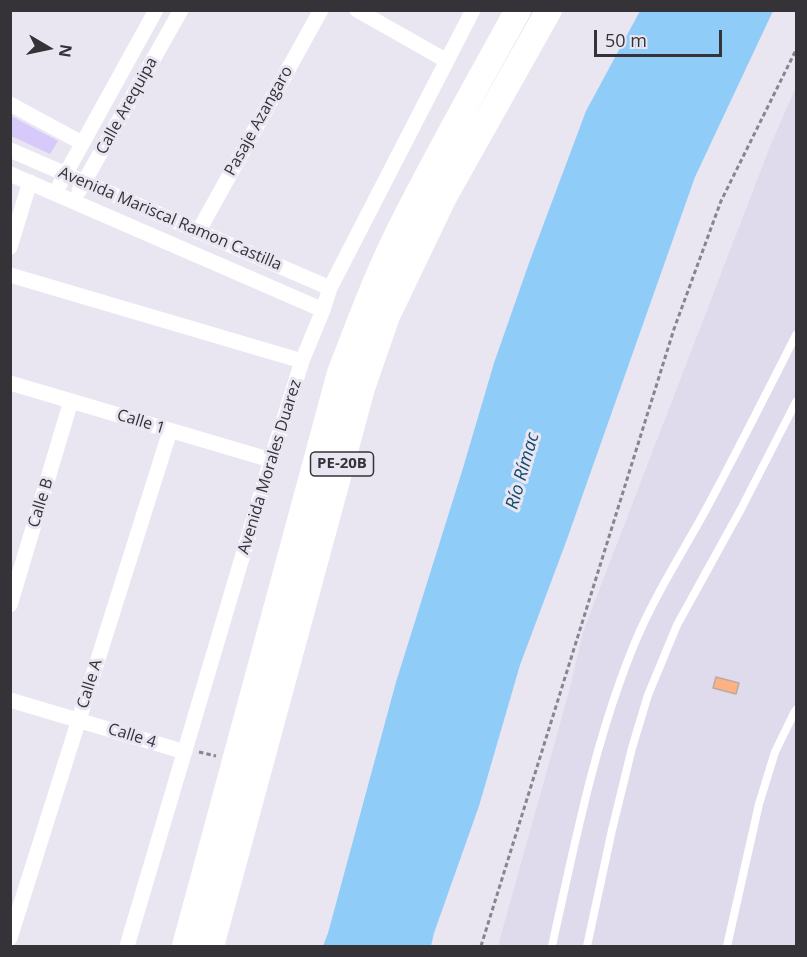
<!DOCTYPE html>
<meta charset="utf-8">
<style>
body{margin:0}
#map{position:relative;width:807px;height:957px;overflow:hidden;background:#e9e6f2;font-family:"Open Sans",sans-serif}
canvas{display:block}
.frame{position:absolute;inset:0;border:12px solid #353338;pointer-events:none}
.north{position:absolute;left:18px;top:18px;width:60px;height:60px;-webkit-text-stroke:4px #e9e6f2;paint-order:stroke;rotate:99deg;font-size:16px;font-weight:700;line-height:24px;text-align:center;color:#353338}
.north::after{content:'';display:block;margin:auto;width:21px;height:27px;background:#353338;clip-path:polygon(50% 0,100% 100%,50% 72%,0 100%)}
.scale{position:absolute;left:594px;top:30px;width:128px;height:27px;box-sizing:border-box;border:3px solid #353338;border-top:0;padding-left:8px;font-size:18px;line-height:21px;white-space:nowrap;color:#353338;-webkit-text-stroke:4px #e9e6f2;paint-order:stroke}
</style>
<div id="map">
<canvas width="807" height="957"></canvas>
<div class="frame"></div>
<div class="north">N</div>
<div class="scale">50 m</div>
</div>
<script>
const ctx = document.querySelector('canvas').getContext('2d');
ctx.lineJoin = 'round';
function fillPath(path, color) {
  ctx.fillStyle = color;
  ctx.fill(path, 'evenodd');
}
function stroke(path, color, width, dash) {
  ctx.strokeStyle = color;
  ctx.lineWidth = width;
  ctx.lineCap = dash ? 'butt' : 'round';
  ctx.setLineDash(dash || []);
  ctx.stroke(path);
}
function drawText(font, color, halo, rows, align = 'center') {
  ctx.font = font + ' "Open Sans",sans-serif';
  ctx.lineWidth = 6;
  ctx.setLineDash([]);
  ctx.textBaseline = 'middle';
  ctx.strokeStyle = halo;
  ctx.fillStyle = color;
  for (const [text, x, y, turn = 0] of rows) {
    ctx.save();
    ctx.translate(x, y);
    ctx.rotate((+turn || 0) * Math.PI / 180);
    ctx.textAlign = isNaN(turn) ? turn : align;
    if (halo) ctx.strokeText(text, 0, 0);
    ctx.fillText(text, 0, 0);
    ctx.restore();
  }
}
const built = new Path2D(`
 M796 87V946H498L570 688 583 632 771 144Z`);
const green = new Path2D(`
 M11 116 58 141 50 154 11 136Z`);
const water = new Path2D(`
 M640 11H773L695 177 566 542 520 665 479 806 434 933 431 946H323L328 933 396 682 463 468 494 363 529 263 586 111Z`);
const building = new Path2D(`
 M716 677 739 683 736 694 713 688Z`);
const path = new Path2D(`
 M199 752 216 756
 M481 946 674 329 721 201 796 50`);
const service = new Path2D(`
 M552 946C575 843 595 738 636 640 655 595 681 555 704 513 736 454 766 394 796 335
 M587 946 612 830 632 748 648 695 677 625 741 509 796 402
 M727 946 759 804 775 752 794 713 796 710`);
const minor = new Path2D(`
 M357 10 447 61
 M10 104 82 143
 M10 150 330 288
 M10 174 323 310
 M79 191 181 10
 M55 193 156 10
 M198 232 321 10
 M10 247 30 182
 M10 275 302 361
 M10 383 271 460
 M10 605 71 401
 M10 700 185 752
 M10 938 170 431
 M127 946 271 460 302 361 323 310 330 288 473 10`);
const trunk = new Path2D(`
 M185 946 340 373C359 324 377 275 400 229 437 155 478 83 518 10
 M211 946 362 388 387 316 444 197 549 10`);
const shields = [
 [342,464,63]
];
const shieldNames = [
 ["PE-20B",342,464]
];
const streetNames = [
 ["Calle Arequipa",127,106,-61],
 ["Pasaje Azangaro",259,121,-61],
 ["Avenida Mariscal Ramon Castilla",170,219,23],
 ["Calle 1",141,422,17],
 ["Avenida Morales Duarez",270,467,-73],
 ["Calle B",41,503,-73],
 ["Calle A",90,684,-73],
 ["Calle 4",132,736,17]
];
const waterNames = [
 ["Río Rímac",523,471,-74]
];
fillPath(built, '#dfdaec');
fillPath(green, '#d7c9fa');
fillPath(water, '#90ccf8');
fillPath(building, '#feb182');
stroke(building, '#b7aba5', 1.5);
stroke(path, '#87858d', 3, [4.5, 3]);
stroke(service, '#fff', 8);
stroke(minor, '#fff', 15);
stroke(trunk, '#fff', 26);
for (const [x, y, w] of shields) {
  const box = new Path2D();
  box.roundRect(x - w / 2, y - 12, w, 24, 4.5);
  ctx.fillStyle = '#e9e6f2';
  ctx.fill(box);
  stroke(box, '#353338', 1.5);
}
drawText('bold 15px', '#353338', null, shieldNames);
drawText('16px', '#353338', '#e9e6f2', streetNames);
drawText('italic 18px', '#114c70', '#e9e6f2', waterNames);
</script>
